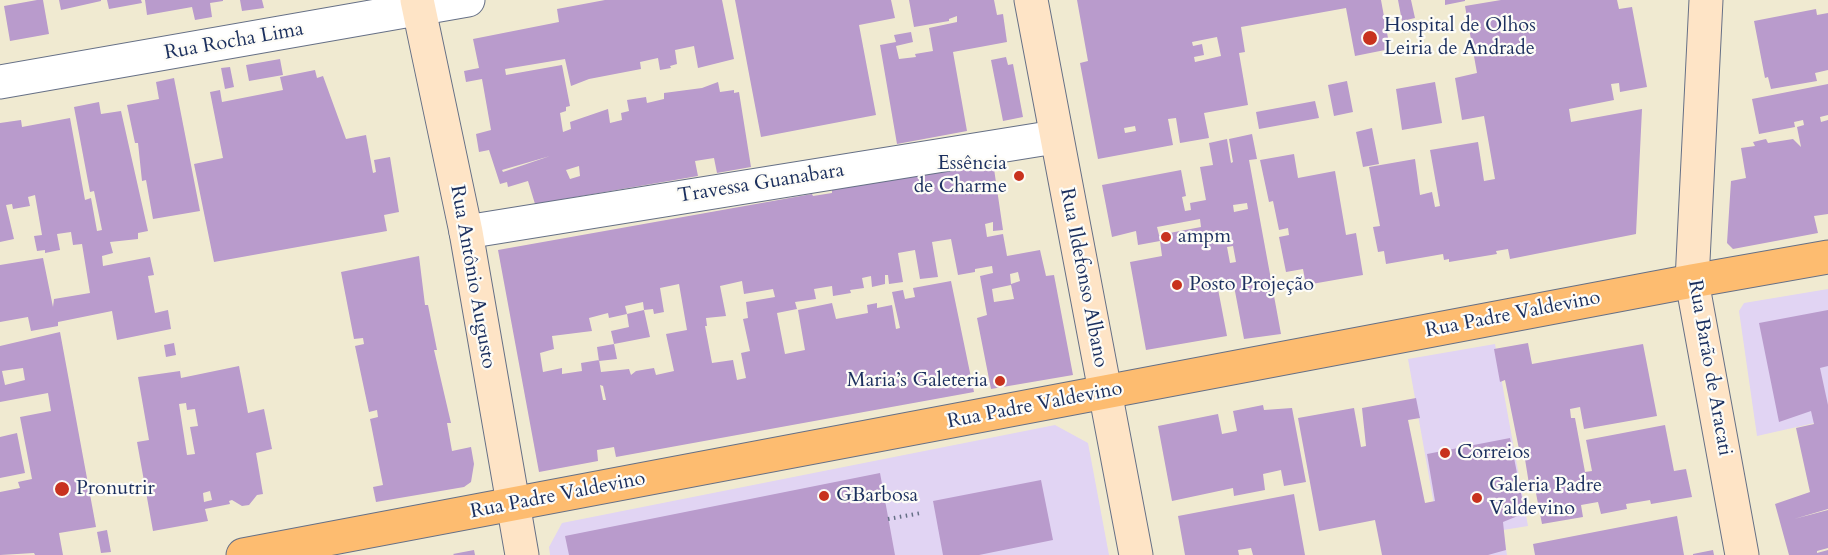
<!DOCTYPE html>
<meta charset="utf-8">
<style>
body{margin:0}
canvas{display:block;background:#f0ead1}
</style>
<canvas width="1828" height="555"></canvas>
<script>
const ctx = document.querySelector('canvas').getContext('2d');
ctx.lineJoin = 'round';
function fillPath(path, color) {
  ctx.fillStyle = color;
  ctx.fill(path, 'evenodd');
}
function stroke(path, color, width, dash) {
  ctx.strokeStyle = color;
  ctx.lineWidth = width;
  ctx.lineCap = dash ? 'butt' : 'round';
  ctx.setLineDash(dash || []);
  ctx.stroke(path);
}
function drawText(font, color, halo, rows, align = 'center') {
  ctx.font = font + ' Cardo,serif';
  ctx.lineWidth = 4.5;
  ctx.setLineDash([]);
  ctx.textBaseline = 'middle';
  ctx.strokeStyle = halo;
  ctx.fillStyle = color;
  for (const [text, x, y, turn = 0] of rows) {
    ctx.save();
    ctx.translate(x, y);
    ctx.rotate((+turn || 0) * Math.PI / 180);
    ctx.textAlign = isNaN(turn) ? turn : align;
    if (halo) ctx.strokeText(text, 0, 0);
    ctx.fillText(text, 0, 0);
    ctx.restore();
  }
}
const built = new Path2D(`
 M1828 289V420L1757 436 1739 311 1744 303Z
 M1495 344 1528 526 1503 530 1507 555H1443L1408 359Z
 M1055 425 1088 443 1109 555H550L549 547 562 523Z`);
const building = new Path2D(`
 M37 0H43L49 34 10 41 4 6Z
 M59 0H101V1L61 10Z
 M107 0H141L142 3 109 9Z
 M145 0H223V1L210 3 212 17 195 20 192 7 147 15Z
 M240 0H262L264 8 242 11Z
 M605 0H722L734 59 698 68 694 46 675 50 677 64 670 66 671 68 660 70 658 58 640 62 641 69 589 79 571 86 565 59 505 69 506 75 562 65 570 106 566 107V111L560 113 563 132 571 129 570 122 608 109 610 123 622 120 621 113 629 111 627 100 646 97 647 103 664 99V93L702 88 718 82 720 92 734 90V93L739 92 751 167 717 173 714 158 695 161 698 176 535 204 528 181 508 187 507 182 500 184 489 150 479 152 476 134 491 130 482 79 466 82 464 71 479 68 473 39 559 22 557 9ZM550 156 503 172 502 170ZM579 166 580 176 570 179 566 170Z
 M735 0H891L895 18 859 25 876 115 761 137Z
 M909 0H994L997 15 1003 14 1007 42 953 52 967 131 897 144 880 45 896 42 894 35 911 32 913 42 896 46 899 59 916 57 915 54 933 51 929 28 957 22V16L949 19V21L914 27Z
 M1077 0H1381L1390 49 1355 56 1346 8 1241 27 1245 52 1239 53 1248 105 1204 113 1209 138 1180 143 1176 118 1168 119 1173 145 1098 159 1080 63 1088 61ZM1217 37 1221 56 1195 62 1194 57 1204 55 1202 44 1193 46 1192 42ZM1135 126 1136 131 1125 133 1124 128Z
 M1398 0H1411L1415 18 1402 21Z
 M1445 0H1465V1L1445 5Z
 M1501 0H1617L1619 9 1632 7 1647 87 1620 92 1619 83 1611 84 1614 100 1569 109 1571 122 1642 109 1636 234 1510 259 1508 249 1496 251 1497 254 1449 262V259L1444 260 1443 254 1386 264 1384 251 1378 252 1373 227 1380 226 1369 167 1415 159 1420 195 1432 192 1435 207 1440 206 1430 150 1478 142 1484 181 1495 179 1484 116 1462 120 1455 78 1477 73 1465 6Z
 M1816 9 1817 15 1828 13V70L1815 73 1817 81 1771 89 1768 77 1765 78 1754 21Z
 M1006 57 1008 65 1013 64 1023 117 1003 121 991 60Z
 M280 59 283 75 249 81 246 65Z
 M230 67 234 87 225 89 221 68Z
 M315 70 317 78 323 76 346 139 366 135 373 173 376 172 374 160 390 157 399 212 384 215 387 231 214 262 194 164 223 158 210 92 220 90 222 102 283 90 280 77Z
 M174 78 200 211 153 219 146 180 142 181 138 143H135L127 105 159 99 156 82Z
 M1347 81 1353 112 1334 116 1328 85Z
 M1435 82 1442 123 1402 130 1396 89Z
 M1828 84V115L1820 117 1821 122 1828 120V214L1814 216 1818 233 1733 249 1727 243 1731 181 1746 178 1741 148 1755 146 1753 142 1766 139 1768 143 1793 139 1801 147 1797 127 1804 125 1803 120 1794 122 1795 127 1759 134 1752 99Z
 M1315 101 1319 118 1259 129 1256 112Z
 M99 102 101 114 121 111 148 231 138 233V239L110 242 113 253 102 256 103 266 150 257 154 275 148 276 155 313 168 310 171 329 117 340 112 311 58 322V326L31 331 28 317 0 322V265L43 258 53 307 54 299 90 293 82 244 73 245 71 232 57 234 60 250 45 253V250L37 251 34 236 42 235 35 195 28 197 30 206 13 209 12 204 6 205 14 239 0 242V123L21 120 22 127 70 118 85 200 91 198 97 231 102 230 94 191 90 192 74 107Z
 M1372 128 1379 164 1363 167 1356 132Z
 M1252 134 1257 159 1249 160 1281 334 1244 339 1234 286 1218 289 1227 336 1146 350 1130 262 1162 256 1160 241 1138 245 1136 231 1112 237 1102 185 1181 170 1186 196 1182 197 1185 211 1191 210 1190 203 1206 200 1200 167 1213 165 1209 143 1227 139 1231 163 1233 162 1229 139ZM1247 203 1248 209 1234 212 1233 205ZM1200 219 1201 227 1159 235 1157 227ZM1233 246 1236 262 1230 263 1227 247Z
 M1294 154 1298 178 1335 171 1346 235 1356 233 1363 275 1306 285 1303 269 1286 272 1279 237 1289 235 1288 228 1279 230 1273 201 1269 202 1260 160Z
 M993 162 1003 230 993 231V222L985 224 987 237 1003 234 1007 256 1040 250 1046 276 1054 275 1073 375 991 389 977 318 987 315 980 276 993 273 992 266 975 269V272L958 275 951 239 932 242 938 277 920 279 915 250 898 253 903 282 889 284 888 275H885V284L872 287 871 276 862 278 864 288 850 290 851 293 833 296 832 286 814 289 816 299 795 302 797 309 777 313 785 354 805 350 798 310 832 303 836 319 868 313 867 305 877 303V308L892 305 896 329 900 328 892 292 903 290 905 299 915 297 913 288 951 281 974 392 616 457 614 447 597 450 598 461 539 472 498 250 812 194 813 196 832 193V190ZM1018 272 1020 281 1011 284 1010 274ZM742 281 744 294 773 289 775 297 746 302 748 318 743 319 750 351 741 353 746 378 737 380 733 360 712 363 705 326H707L706 318 726 316 720 286ZM679 284 687 330 666 334 674 371 656 375 654 368 636 371 631 375 629 369 601 372 599 360 581 363 582 371 562 374V368L543 372 540 353 554 349 552 336 592 331 589 318 608 313 609 318 627 314 625 306 643 302 644 310 627 314 629 327 611 331 614 344 650 337 644 310 653 309 654 314 664 312 660 288ZM1011 285 1014 299 994 302 992 289ZM600 385 603 386 606 400H603Z
 M419 256 425 305H428L437 350H434L451 423H447L452 451 471 447 474 464 471 482 464 487 376 502 373 487 383 485 370 419 378 417 377 410 369 412 355 346 364 344 363 338 354 339 341 272Z
 M1828 310V366L1820 368 1828 405V509L1794 519 1828 510V548L1817 551V553L1828 550V555H1789L1775 504 1810 492 1796 428 1814 424 1811 411 1779 422 1759 323Z
 M60 332 96 527 59 533 63 555H35L34 553 0 555V492L20 488 18 482 32 479 20 417 51 411 48 393 0 402V346ZM23 368 25 380 5 385 2 371Z
 M174 343 176 355 166 357 164 345Z
 M1528 343 1532 364 1643 344 1657 416 1584 429 1580 407 1570 409 1571 418H1575L1585 472 1592 471 1586 440 1665 425 1674 471 1686 469 1692 497 1651 504 1650 500 1626 504 1627 509 1601 514 1598 502 1581 505 1583 517 1542 524 1534 483 1529 484 1524 453 1520 454 1505 380 1500 382 1494 349Z
 M614 344 617 359 599 361 597 347Z
 M239 366 248 413 264 409 272 449 256 453 263 494 257 495 249 505 242 506 232 500 229 501 230 504 205 509 208 521 153 531 137 442 149 440 138 377 180 371 181 378ZM186 403 187 410 195 409 198 426 190 427 195 454 187 455 179 404ZM210 491 212 500 204 502 203 493Z
 M1416 398 1420 418 1408 420 1425 503 1435 501 1427 454 1510 438 1525 513 1503 522 1506 550 1488 555H1382L1375 520 1319 531 1298 418 1354 408 1361 447 1366 446 1362 408Z
 M1263 405 1264 410 1292 408 1306 482 1284 486 1281 470 1263 474 1265 490 1234 496 1233 488 1172 501 1158 426 1218 414 1222 434 1237 431 1233 411Z
 M17 433 25 473 0 478V437Z
 M880 473 895 555H569L565 536Z
 M1041 480 1053 540 979 555H943L933 501Z
 M1294 494 1305 555H1253L1251 548 1238 550 1239 555H1185L1178 516Z
 M1677 516 1684 555H1535L1533 544Z
 M107 530 111 552 101 553 97 532Z
 M474 550 475 555H454L453 554Z
 M1713 550 1714 555H1693V554Z`);
const path = new Path2D(`
 M888 519 921 513`);
const street = new Path2D(`
 M0 82 468 0
 M466 232 1055 137`);
const secondary = new Path2D(`
 M417 0 466 232 522 555
 M1031 0 1136 555
 M1706 0 1692 281 1742 555`);
const primary = new Path2D(`
 M243 555 1692 281 1828 257`);
const markers = [
 [1370,38,8,"#c8321e"],
 [1019,176,6,"#c8321e"],
 [1166,237,6,"#c8321e"],
 [1177,285,6,"#c8321e"],
 [1000,381,6,"#c8321e"],
 [1445,453,6,"#c8321e"],
 [62,489,8,"#c8321e"],
 [824,496,6,"#c8321e"],
 [1477,498,6,"#c8321e"]
];
const poiNames = [
 ["Hospital de Olhos",1384,26],
 ["Leiria de Andrade",1384,49],
 ["Essência",1007,164,"right"],
 ["de Charme",1007,187,"right"],
 ["ampm",1178,237],
 ["Posto Projeção",1189,285],
 ["Maria’s Galeteria",988,381,"right"],
 ["Correios",1457,453],
 ["Galeria Padre",1489,486],
 ["Valdevino",1489,509],
 ["Pronutrir",76,489],
 ["GBarbosa",836,496]
];
const streetNames = [
 ["Rua Rocha Lima",234,42,-10],
 ["Travessa Guanabara",761,184,-9],
 ["Rua Antônio Augusto",472,277,80],
 ["Rua Ildefonso Albano",1083,278,79],
 ["Rua Padre Valdevino",1513,315,-11],
 ["Rua Barão de Aracati",1709,368,80],
 ["Rua Padre Valdevino",1035,406,-11],
 ["Rua Padre Valdevino",558,496,-11]
];
fillPath(built, '#e1d4f3');
fillPath(building, '#b99bcc');
stroke(street, '#667086', 35);
stroke(secondary, '#667086', 35);
stroke(primary, '#667086', 35);
stroke(path, '#667086', 4, [1.5, 4.5]);
stroke(street, '#fff', 33);
stroke(secondary, '#fee4c6', 33);
stroke(primary, '#fdbc70', 33);
for (const [x, y, r, color] of markers) {
  const dot = new Path2D();
  dot.arc(x, y, r, 0, 2 * Math.PI);
  ctx.fillStyle = color;
  ctx.fill(dot);
  stroke(dot, '#fdfcf7', 2);
}
drawText('20px', '#1b2f5e', '#fdfcf7', poiNames, 'left');
drawText('20px', '#1b2f5e', '#fdfcf7', streetNames);
</script>
